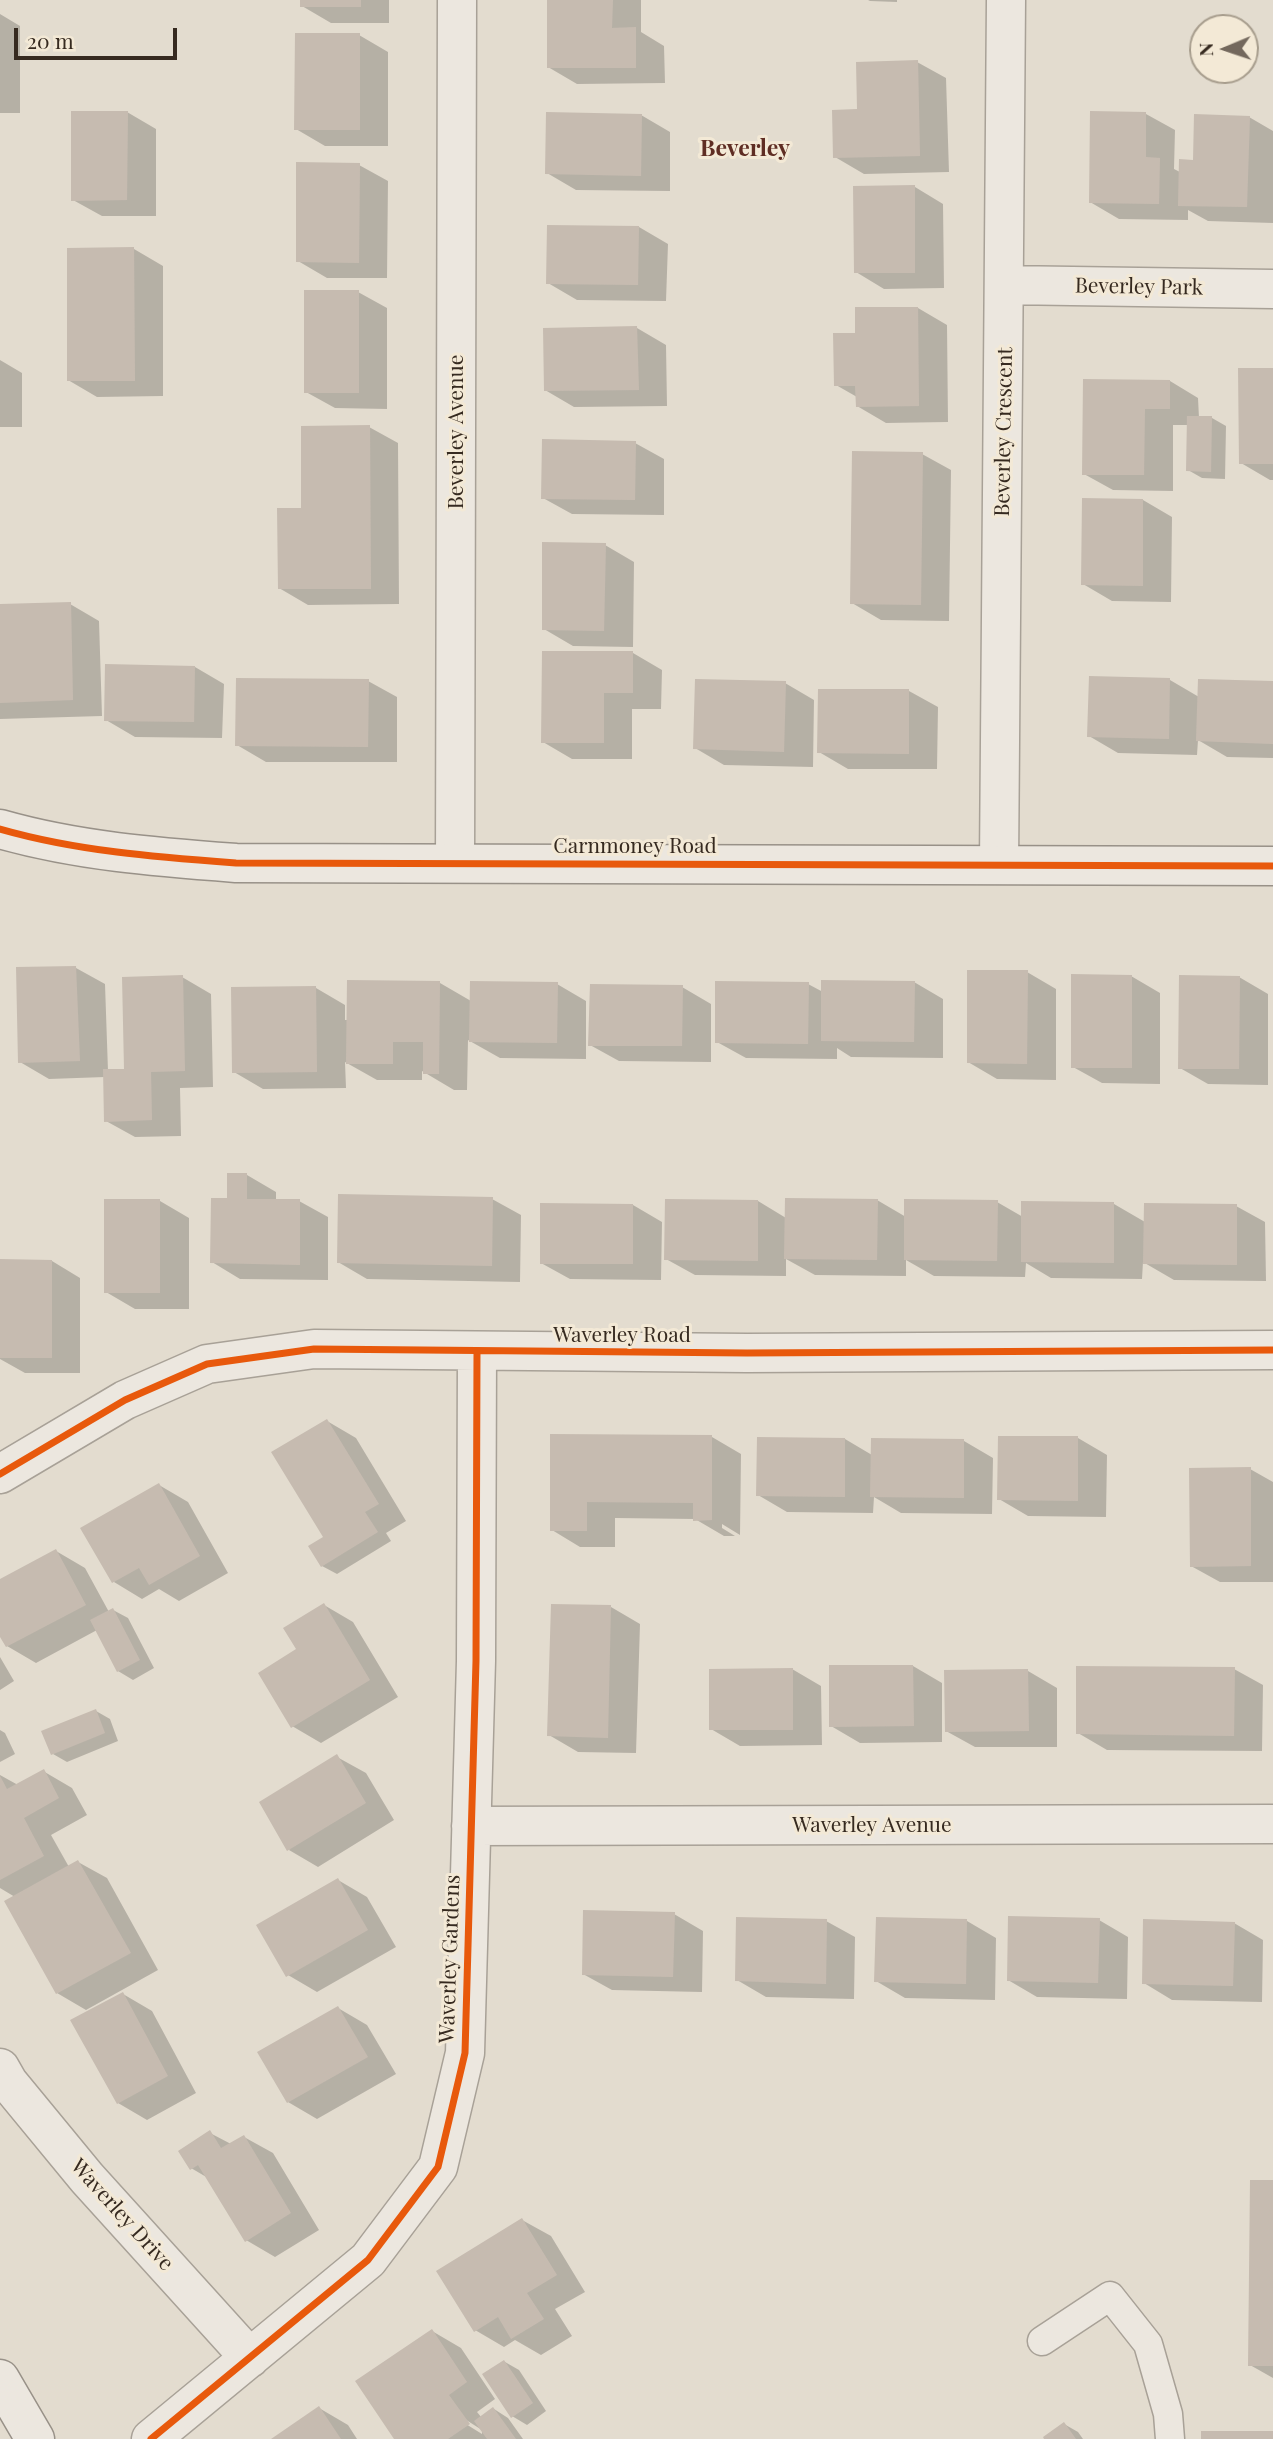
<!DOCTYPE html>
<style>
body{margin:0}
#map{position:relative;width:1273px;height:2439px;overflow:hidden;background:#e3dccf;font-family:"Playfair Display",serif}
canvas{display:block}
.north{position:absolute;left:1189px;top:14px;width:70px;height:70px;box-sizing:border-box;background:#f3e9d6;border:2px solid #a79d8d;border-radius:50%;rotate:268deg;font-size:19px;font-weight:700;line-height:28px;text-align:center;color:#362a20}
.north::after{content:'';display:block;margin:auto;width:24px;height:32px;background:#73685d;clip-path:polygon(50% 0,100% 100%,50% 72%,0 100%)}
.scale{position:absolute;left:14px;top:28px;width:163px;height:32px;box-sizing:border-box;border:4px solid #362a20;border-top:0;padding-left:9px;font-size:21px;line-height:24px;white-space:nowrap;color:#362a20;-webkit-text-stroke:5px #f3e9d6;paint-order:stroke}
</style>
<div id="map">
<canvas width="1273" height="2439"></canvas>
<div class="north">N</div>
<div class="scale">20 m</div>
</div>
<script>
const ctx = document.querySelector('canvas').getContext('2d');
ctx.lineJoin = 'round';
function fillPath(path, color) {
  ctx.fillStyle = color;
  ctx.fill(path, 'evenodd');
}
function stroke(path, color, width, dash) {
  ctx.strokeStyle = color;
  ctx.lineWidth = width;
  ctx.lineCap = dash ? 'butt' : 'round';
  ctx.setLineDash(dash || []);
  ctx.stroke(path);
}
function drawText(font, color, halo, rows, align = 'center') {
  ctx.font = font + ' "Playfair Display",serif';
  ctx.lineWidth = 6;
  ctx.setLineDash([]);
  ctx.textBaseline = 'middle';
  ctx.strokeStyle = halo;
  ctx.fillStyle = color;
  for (const [text, x, y, turn = 0] of rows) {
    ctx.save();
    ctx.translate(x, y);
    ctx.rotate((+turn || 0) * Math.PI / 180);
    ctx.textAlign = isNaN(turn) ? turn : align;
    if (halo) ctx.strokeText(text, 0, 0);
    ctx.fillText(text, 0, 0);
    ctx.restore();
  }
}
const shadow = new Path2D(`
 M302 0H389V23H331L302 6Z
 M548 0H641V32L664 46 665 83 577 84 548 67Z
 M868 0H897V2L870 1Z
 M0 14 20 26V113H0Z
 M359 35 388 52V146H325L296 129Z
 M917 62 946 78 949 172 864 174 835 157 859 111Z
 M127 112 156 129V216H102L73 200Z
 M1146 114 1175 130 1174 169 1180 172 1249 117 1273 131V223L1208 221 1188 210V220L1119 219 1090 202Z
 M641 115 670 132V191L576 190 547 173Z
 M359 165 388 181 387 278H327L298 261Z
 M915 187 943 204 944 288 884 289 856 272Z
 M639 227 668 244 666 301 577 300 548 283Z
 M134 249 163 266V396L97 397 68 380Z
 M358 292 387 308V409L335 408 306 392Z
 M918 308 947 325 948 422 886 423 857 406V397L836 385 857 335Z
 M637 328 666 345 667 406 574 407 545 390Z
 M0 360 22 373V427H0Z
 M1273 370V480H1270L1241 463Z
 M1170 381 1198 398 1199 418H1212L1226 426 1225 479 1202 478 1188 470V425H1173V491L1113 490 1084 474Z
 M369 427 398 443 399 604 308 605 279 588 303 509Z
 M635 443 664 459V515L572 514 543 498Z
 M922 454 951 470 949 621 881 620 852 603Z
 M1143 500 1172 517 1171 602 1112 601 1083 584Z
 M605 545 634 562 633 647 573 646 544 629Z
 M70 604 99 621 102 716 0 719V606Z
 M633 653 662 670 661 709H632V759H572L543 742Z
 M195 667 224 684 222 738 135 737 106 720Z
 M1091 678 1170 680 1199 697 1273 682V758L1227 757 1198 740 1197 755 1118 753 1089 736Z
 M368 681 397 697V762H266L237 745Z
 M785 683 814 700 813 767 724 765 695 748Z
 M909 691 938 707 937 769H848L819 752Z
 M76 968 105 984 108 1071 126 1070 182 977 211 994 213 1087 180 1088 181 1136 135 1137 106 1121 105 1077 49 1079 20 1062Z
 M1027 972 1056 989V1080L997 1079 968 1062Z
 M1131 976 1160 993V1084L1102 1083 1073 1067Z
 M1239 977 1268 994V1085L1208 1084 1180 1068Z
 M914 982 943 999V1058L851 1057 837 1048V1059L746 1058 717 1042 808 984 823 992Z
 M440 983 471 1001 557 984 586 1001V1059L500 1058 468 1040 467 1090H454L422 1071V1080H377L345 1062 346 1088 263 1089 234 1072 316 988 345 1005V1020H348Z
 M682 987 711 1004V1062L619 1061 590 1045Z
 M247 1175 276 1192V1201H299L328 1217V1280L240 1279 212 1262 228 1200Z
 M492 1199 521 1215 520 1282 367 1279 338 1262Z
 M877 1200 906 1217 997 1202 1023 1217V1203L1114 1204 1145 1222 1236 1206 1265 1222 1266 1281 1174 1280 1143 1262 1142 1279 1051 1278 1026 1263 1025 1277 934 1276 906 1260V1276L815 1275 786 1259V1276L695 1275 666 1259 758 1201 786 1218Z
 M160 1201 189 1218V1309H135L106 1292Z
 M542 1204 633 1205 662 1222 661 1280 570 1279 541 1263Z
 M0 1261H52L80 1278V1373H25L0 1359Z
 M327 1421 356 1438 406 1521 386 1533 391 1541 337 1574 322 1566 326 1537Z
 M552 1436 712 1437 741 1454 740 1535 722 1524V1528L735 1536H724L695 1519 615 1518V1547H580L552 1530Z
 M1078 1438 1107 1455 1106 1517 1028 1516 999 1499Z
 M758 1439H845L872 1455 964 1441 993 1458 992 1514 901 1513 874 1497 873 1513 787 1512 758 1495Z
 M1250 1469 1273 1482V1582H1220L1191 1566Z
 M159 1485 188 1502 228 1573 179 1601 159 1589 142 1599 114 1582Z
 M56 1551 85 1568 109 1612 113 1610 128 1618 154 1668 133 1680 118 1671 97 1630 36 1663 7 1646 0 1633V1581Z
 M324 1605 353 1622 398 1697 321 1743 292 1726 298 1650Z
 M611 1607 640 1624 636 1753 578 1752 549 1735Z
 M0 1657 14 1681 0 1690Z
 M913 1666 942 1683V1742L860 1743 831 1726Z
 M792 1669 821 1686 822 1745 740 1746 711 1729Z
 M1234 1669 1263 1685 1262 1751 1107 1750 1078 1733Z
 M1028 1671 1057 1688V1747H975L946 1731Z
 M96 1711 110 1719 118 1741 67 1762 53 1754Z
 M0 1730 5 1733 15 1754 0 1762Z
 M337 1757 366 1773 394 1820 318 1867 289 1850Z
 M43 1771 72 1788 87 1815 51 1835 69 1867 78 1862 107 1878 158 1970 86 2010 57 1993 15 1897 0 1888V1775L18 1785Z
 M338 1880 367 1897 396 1947 317 1992 288 1975Z
 M674 1914 703 1931 702 1992 612 1990 583 1974Z
 M1099 1920 1128 1937 1127 1999 1037 1997 1008 1980Z
 M826 1921 855 1937 854 1999 766 1997 737 1980Z
 M967 1921 996 1938 995 2000 905 1998 876 1981Z
 M1234 1923 1263 1940 1262 2002 1172 2000 1144 1983Z
 M123 1994 152 2011 196 2093 147 2120 118 2103Z
 M338 2008 367 2025 396 2074 317 2119 288 2102Z
 M210 2133 231 2144 244 2137 273 2153 319 2230 275 2257 246 2240 208 2178 191 2168Z
 M1273 2182V2378L1250 2365Z
 M522 2220 551 2236 585 2292 555 2309 572 2336 541 2355 515 2340 504 2347 475 2330Z
 M432 2331 461 2348 495 2399 477 2412 482 2418 494 2409 508 2418 523 2439H396ZM463 2418 482 2430V2434L461 2421Z
 M505 2362 519 2370 546 2411 527 2425 512 2416Z
 M319 2408 348 2425 357 2439H274Z
 M1064 2424 1078 2432 1083 2439H1046Z`);
const building = new Path2D(`
 M300 0H361V7H300Z
 M547 0H613L612 28 636 27V68H547Z
 M295 33H360V130H294Z
 M918 60 920 156 833 158 832 110 857 109 856 62Z
 M71 111H128L127 200 71 201Z
 M1090 111 1146 112V157L1160 158 1159 204 1089 203Z
 M546 112 642 114 641 176 545 174Z
 M1194 114 1250 116 1247 207 1178 206 1179 159 1193 160Z
 M296 162 360 163 359 263 296 262Z
 M915 185V273H854L853 186Z
 M547 225 639 226 638 285 546 284Z
 M134 247 135 381H67V248Z
 M304 290H359V393H304Z
 M855 307H918L919 406 856 407 855 386H834L833 333H855Z
 M637 326 639 390 544 391 543 328Z
 M1238 368H1273V464H1239Z
 M1083 379 1170 380V409H1145L1144 475H1082Z
 M1187 416H1212L1211 472 1186 471Z
 M370 425 371 589H278L277 508H301V426Z
 M542 439 636 441 635 500 541 499Z
 M852 451 923 452 921 605 850 604Z
 M1082 498 1143 499V586L1081 585Z
 M542 542 606 543 604 631 542 630Z
 M71 602 73 700 0 703V604Z
 M542 651H633V693H604V743H541Z
 M105 664 195 666 194 722 104 721Z
 M1089 676 1170 678 1169 739 1087 737Z
 M236 678 369 679 368 747 235 746Z
 M695 679 786 681 784 752 693 749Z
 M1198 679 1273 681V744L1196 741Z
 M818 689H909V754L817 753Z
 M76 966 80 1061 18 1063 16 967Z
 M967 970H1028L1027 1064 967 1063Z
 M1071 974 1132 975V1068H1071Z
 M183 975 185 1071 151 1072 152 1120 104 1122 103 1069H124L122 977Z
 M1179 975 1240 976 1239 1069H1178Z
 M347 980 440 981 439 1074H423V1042H393V1064H346Z
 M821 980 915 981 914 1042 821 1041Z
 M470 981 558 982 557 1043 469 1042Z
 M715 981 809 982 808 1044 715 1043Z
 M590 984 683 985 682 1046H588Z
 M316 986 317 1072 232 1073 231 987Z
 M227 1173H247V1199H300V1265L210 1263 211 1198H227Z
 M338 1194 493 1197 492 1266 337 1263Z
 M785 1198 878 1199 877 1260 784 1259Z
 M104 1199H160V1293H104Z
 M665 1199 758 1200V1261L664 1260Z
 M904 1199 998 1200 997 1261 904 1260Z
 M1021 1201 1114 1202V1263L1021 1262Z
 M540 1203 633 1204V1264H540Z
 M1144 1203 1237 1204V1265L1143 1264Z
 M0 1259 52 1260V1358H0Z
 M327 1419 379 1504 365 1512 378 1532 321 1567 308 1546 323 1537 271 1452Z
 M550 1434 712 1435V1520L693 1521V1503L587 1502V1531H550Z
 M998 1436H1078V1501L997 1500Z
 M757 1437 845 1438V1497L756 1496Z
 M871 1438 964 1439V1498L870 1497Z
 M1251 1467V1566L1190 1567 1189 1468Z
 M159 1483 200 1556 149 1585 139 1568 112 1583 80 1528Z
 M56 1549 86 1605 6 1647 0 1637V1579Z
 M324 1603 370 1680 291 1728 258 1673 296 1649 283 1628Z
 M551 1604 611 1605 608 1738 547 1736Z
 M113 1608 140 1660 117 1672 90 1620Z
 M829 1665H913L914 1726 829 1727Z
 M1076 1666 1235 1667 1234 1736 1076 1734Z
 M793 1668V1730H709V1669Z
 M1028 1669 1029 1731 945 1732 944 1670Z
 M96 1709 105 1733 51 1755 41 1731Z
 M337 1754 366 1803 287 1851 259 1802Z
 M44 1769 59 1798 24 1818 44 1856 0 1880V1776L7 1789Z
 M78 1860 131 1953 56 1994 4 1901Z
 M338 1878 368 1930 286 1977 256 1925Z
 M583 1910 675 1912 673 1977 582 1975Z
 M1008 1916 1100 1918 1098 1983 1007 1981Z
 M736 1917 827 1919 826 1984 735 1981Z
 M876 1917 967 1919 966 1984 874 1982Z
 M1143 1919 1235 1922 1233 1986 1142 1984Z
 M123 1992 168 2076 117 2104 70 2020Z
 M338 2006 368 2057 287 2103 257 2052Z
 M210 2130 221 2148 244 2135 291 2213 245 2242 198 2165 190 2170 178 2151Z
 M1250 2180H1273V2366H1248Z
 M522 2218 557 2275 527 2293 544 2319 511 2339 498 2317 474 2332 436 2271Z
 M432 2329 467 2382 449 2395 470 2424 448 2439H394L355 2381Z
 M504 2360 533 2403 511 2418 482 2374Z
 M319 2406 341 2439H271Z
 M493 2407 516 2439H487L474 2421Z
 M1064 2422 1076 2439H1044L1043 2437Z
 M1201 2431H1273V2439H1201Z`);
const lane = new Path2D(`
 M1042 2341 1110 2296 1148 2344 1168 2414 1170 2439`);
const street = new Path2D(`
 M1005 285 1273 289
 M455 863 457 0
 M999 864 1006 0
 M0 1474 125 1400 207 1364 314 1349 747 1353 1273 1350
 M471 1826 1273 1824
 M0 2068 8 2082 87 2178 250 2358
 M151 2439 368 2260 438 2167 465 2053 476 1661 477 1352`);
const secondary = new Path2D(`
 M0 829C77 851 156 857 236 863L1273 866
 M0 2379 35 2439`);
const cycleway = new Path2D(`
 M0 829C77 851 156 857 236 863L1273 866
 M0 1474 125 1400 207 1364 314 1349 747 1353 1273 1350
 M151 2439 368 2260 438 2167 465 2053 476 1661 477 1352`);
const streetNames = [
 ["Beverley Park",1139,287,1],
 ["Beverley Avenue",456,432,-90],
 ["Beverley Crescent",1004,432,-89],
 ["Carnmoney Road",635,846],
 ["Waverley Road",622,1335],
 ["Waverley Avenue",872,1825],
 ["Waverley Gardens",450,1959,-88],
 ["Waverley Drive",122,2215,48]
];
const neighbourhoodNames = [
 ["Beverley",745,149]
];
fillPath(shadow, '#0003');
fillPath(building, '#c6bbb0');
stroke(lane, '#a8a197', 31);
stroke(street, '#a8a197', 41);
stroke(secondary, '#989188', 41);
stroke(lane, '#ece7df', 28);
stroke(street, '#ece7df', 38);
stroke(secondary, '#ece7df', 38);
stroke(cycleway, '#e8590c', 7);
drawText('21px', '#362a20', '#f3e9d6', streetNames);
drawText('bold 23px', '#5f2d23', '#f3e9d6', neighbourhoodNames);
</script>
